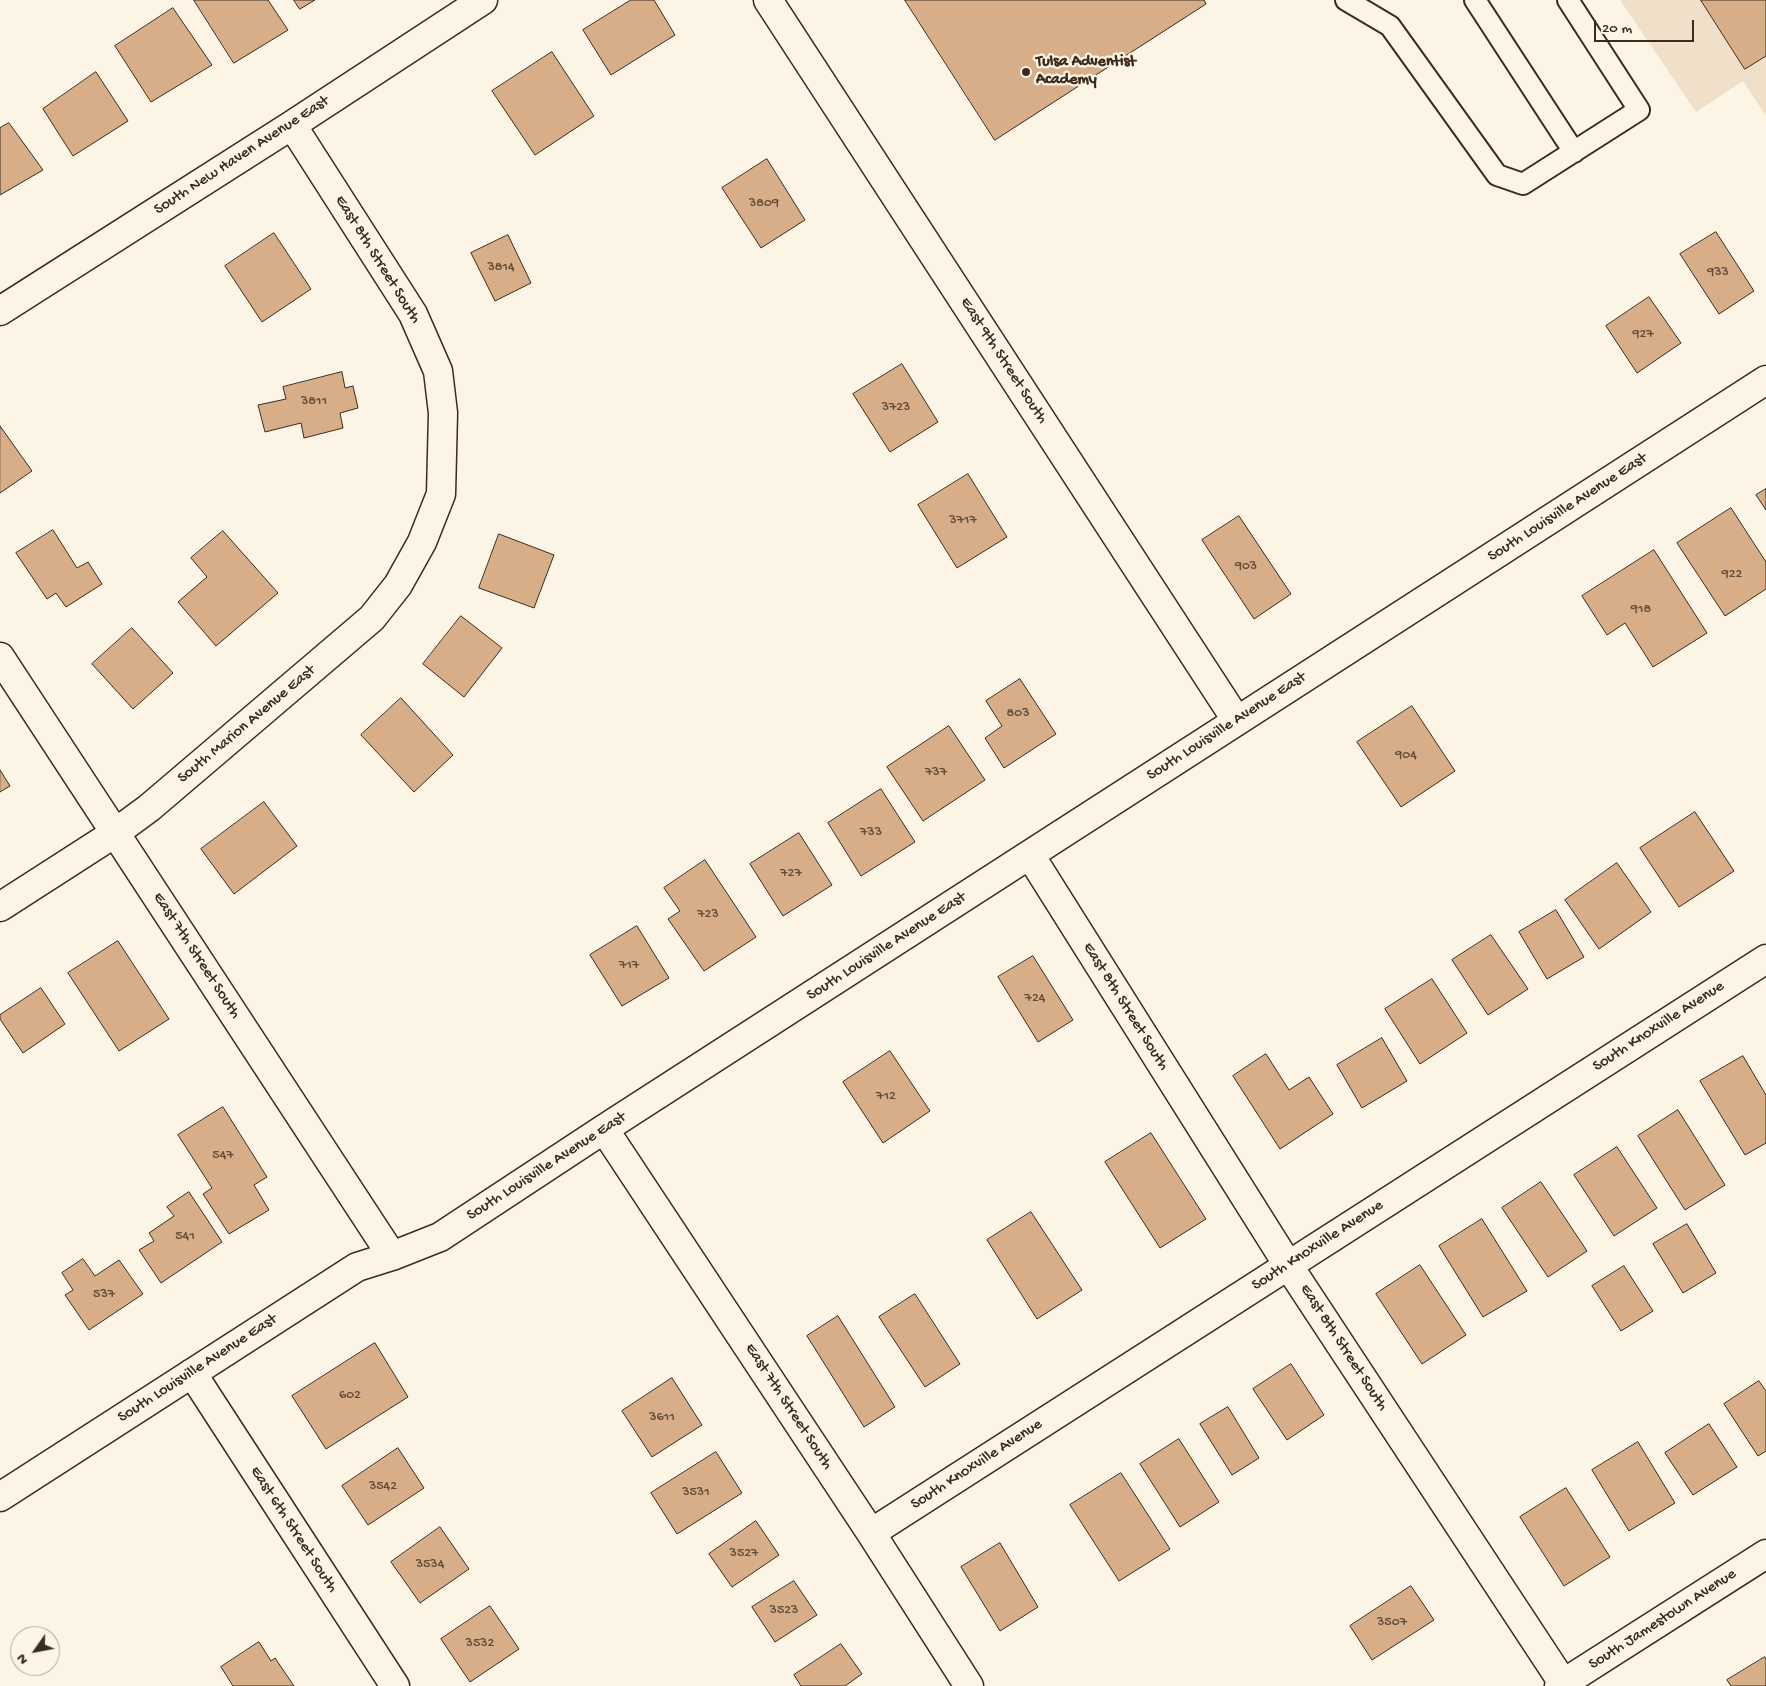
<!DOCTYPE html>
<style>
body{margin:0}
#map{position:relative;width:1766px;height:1686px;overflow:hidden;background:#fcf5e5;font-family:"Gochi Hand",sans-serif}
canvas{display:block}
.north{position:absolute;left:10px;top:1626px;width:50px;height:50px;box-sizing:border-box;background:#fcf5e5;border:1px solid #afa495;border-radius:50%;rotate:237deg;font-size:14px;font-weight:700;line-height:20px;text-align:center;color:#3b2a1e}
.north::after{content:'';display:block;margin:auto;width:18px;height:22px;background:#3b2a1e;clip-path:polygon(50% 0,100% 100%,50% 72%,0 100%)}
.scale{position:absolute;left:1594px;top:20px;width:100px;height:22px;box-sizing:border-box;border:2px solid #3b2a1e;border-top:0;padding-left:6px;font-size:15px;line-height:18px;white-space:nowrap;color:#3b2a1e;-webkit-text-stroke:4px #fcf5e5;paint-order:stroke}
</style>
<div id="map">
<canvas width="1766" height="1686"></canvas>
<div class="north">N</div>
<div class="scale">20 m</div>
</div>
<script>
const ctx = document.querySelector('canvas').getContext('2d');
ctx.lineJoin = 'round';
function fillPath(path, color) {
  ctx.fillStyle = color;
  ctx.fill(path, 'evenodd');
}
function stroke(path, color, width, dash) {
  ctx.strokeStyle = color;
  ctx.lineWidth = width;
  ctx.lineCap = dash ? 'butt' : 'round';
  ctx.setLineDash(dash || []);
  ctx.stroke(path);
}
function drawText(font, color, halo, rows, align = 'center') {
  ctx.font = font + ' "Gochi Hand",sans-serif';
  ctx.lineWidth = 4.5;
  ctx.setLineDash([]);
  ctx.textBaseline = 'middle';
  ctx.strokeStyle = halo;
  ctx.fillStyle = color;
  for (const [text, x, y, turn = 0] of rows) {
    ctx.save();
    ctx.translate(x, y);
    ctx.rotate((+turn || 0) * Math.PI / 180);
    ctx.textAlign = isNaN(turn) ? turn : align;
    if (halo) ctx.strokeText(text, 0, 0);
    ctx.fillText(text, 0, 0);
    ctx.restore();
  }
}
const built = new Path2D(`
 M1620 0H1766V116L1743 81 1696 112Z`);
const building = new Path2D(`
 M194 0H268L288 30 234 63Z
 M294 0H315L300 9Z
 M631 0H654L675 35 611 75 583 30Z
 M905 0H1204L1206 4 995 140Z
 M1701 0H1766V56L1745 69Z
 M173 8 212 65 151 102 115 46Z
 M552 52 594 116 535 155 492 91Z
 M96 72 128 121 73 156 43 109Z
 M9 123 43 170 0 195V128Z
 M767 159 805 220 761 248 722 188Z
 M1716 232 1754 291 1719 314 1680 254Z
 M274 233 311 289 262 322 225 266Z
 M508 235 531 283 495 301 471 253Z
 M1649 297 1681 343 1637 373 1606 326Z
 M902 364 938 422 890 452 853 394Z
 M342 372 345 388 353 386 358 408 340 413 343 428 304 438 301 423 265 432 258 405 286 399 283 387Z
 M0 426 32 471 0 493Z
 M968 474 1007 537 957 568 918 505Z
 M1766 489V510L1756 495Z
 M1731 508 1766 562V589L1725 616 1677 543Z
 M1239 516 1291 594 1254 619 1202 540Z
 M53 530 77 568 88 562 102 584 66 607 56 593 47 599 16 553Z
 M223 531 278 593 216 646 178 602 207 577 191 558Z
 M499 534 554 555 534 608 479 588Z
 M1654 550 1707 633 1653 667 1625 623 1607 635 1582 596Z
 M461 616 502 648 464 697 423 664Z
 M132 628 173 673 133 709 92 664Z
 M1020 679 1056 734 1004 768 985 738 1002 726 986 701Z
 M401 698 453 755 414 792 361 735Z
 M1412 706 1455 771 1401 807 1357 742Z
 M949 726 985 780 923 821 887 767Z
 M0 770 10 786 0 792Z
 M881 789 915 842 861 876 828 823Z
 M264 802 297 846 234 894 201 849Z
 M1695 812 1734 871 1679 907 1640 848Z
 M799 833 832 885 783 916 750 864Z
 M705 860 756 937 704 971 668 919 680 911 664 888Z
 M1617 863 1651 912 1599 949 1565 900Z
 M1556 910 1584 957 1547 979 1519 932Z
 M637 926 669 978 622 1006 590 955Z
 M1491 935 1528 989 1488 1015 1452 960Z
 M118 941 169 1019 119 1051 68 973Z
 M1033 956 1073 1020 1038 1042 998 977Z
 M1432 979 1467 1033 1420 1064 1385 1009Z
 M41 988 65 1024 23 1053 0 1019V1015Z
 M1382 1038 1407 1081 1362 1108 1337 1065Z
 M890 1051 930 1111 883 1143 843 1082Z
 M1266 1054 1289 1090 1309 1077 1333 1114 1280 1149 1233 1076Z
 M1743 1056 1766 1095V1143L1745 1155 1700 1081Z
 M223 1107 267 1177 254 1185 269 1210 229 1234 203 1194 212 1188 178 1135Z
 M1678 1110 1725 1185 1685 1210 1638 1136Z
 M1151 1133 1206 1219 1160 1248 1105 1162Z
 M1617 1147 1657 1208 1614 1236 1574 1175Z
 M1541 1182 1587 1251 1548 1277 1502 1208Z
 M189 1192 222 1242 161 1283 139 1250 154 1241 149 1233 174 1216 167 1207Z
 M1031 1212 1082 1290 1037 1319 987 1240Z
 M1482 1219 1527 1291 1483 1317 1439 1246Z
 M1687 1224 1716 1273 1683 1293 1653 1244Z
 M83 1259 95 1276 119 1260 143 1294 89 1330 65 1295 73 1290 62 1273Z
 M1420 1265 1466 1335 1422 1364 1376 1294Z
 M1624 1266 1653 1311 1621 1331 1592 1286Z
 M915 1294 960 1364 925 1387 879 1317Z
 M838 1316 895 1407 864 1427 807 1336Z
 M375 1343 408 1397 326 1449 292 1396Z
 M1291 1364 1324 1415 1287 1440 1253 1389Z
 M672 1378 702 1425 652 1457 622 1411Z
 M1759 1381 1766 1391V1451L1758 1456 1724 1404Z
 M1228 1407 1259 1458 1232 1475 1200 1424Z
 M1709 1424 1737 1467 1693 1495 1665 1453Z
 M1179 1439 1219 1502 1180 1527 1140 1464Z
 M1638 1442 1675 1503 1629 1531 1592 1470Z
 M398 1448 424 1488 368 1525 342 1486Z
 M716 1452 742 1493 677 1534 651 1493Z
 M1121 1473 1170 1549 1119 1581 1070 1505Z
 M1566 1488 1610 1557 1564 1586 1520 1517Z
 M756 1521 779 1555 732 1587 709 1554Z
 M440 1527 469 1569 420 1603 391 1562Z
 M1000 1543 1038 1607 1000 1631 961 1567Z
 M794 1581 817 1615 775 1642 752 1607Z
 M1411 1586 1434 1620 1372 1660 1350 1626Z
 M490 1606 519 1649 470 1682 441 1639Z
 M259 1642 271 1661 275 1658 294 1686H233L221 1667Z
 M841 1644 862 1674 845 1686H801L794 1675Z
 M1765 1657 1766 1659V1686H1731L1727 1680Z`);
const service = new Path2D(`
 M1346 0 1390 26 1497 175 1523 184 1639 110 1568 0
 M1475 0 1574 152`);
const minor = new Path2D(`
 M768 0 1237 721
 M0 311 292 125 483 0
 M0 657 392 1256
 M1030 855 1288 1265 1565 1686
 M0 907 115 833 149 808 372 618 398 585 422 542 441 494 443 413 438 371 413 314 292 125
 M604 1129 871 1533 969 1686
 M192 1373 395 1686
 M0 1497 357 1267 392 1256 440 1237 604 1129 1766 380
 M871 1533 1766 959
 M1559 1686 1766 1554`);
const markers = [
 [1026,72,5,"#3b2a1e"]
];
const numberNames = [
 ["3809",764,204],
 ["3814",501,268],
 ["933",1718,273],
 ["927",1643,335],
 ["3811",314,402],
 ["3723",896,408],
 ["3717",963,521],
 ["903",1246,567],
 ["922",1732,575],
 ["918",1641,610],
 ["803",1018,714],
 ["904",1406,756],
 ["737",936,773],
 ["733",871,833],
 ["727",791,874],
 ["723",708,915],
 ["717",629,966],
 ["724",1035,999],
 ["712",886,1097],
 ["547",223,1156],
 ["541",185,1237],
 ["537",104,1295],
 ["602",350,1396],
 ["3611",662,1418],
 ["3542",383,1487],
 ["3531",696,1493],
 ["3527",744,1554],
 ["3534",430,1565],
 ["3523",784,1611],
 ["3507",1392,1623],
 ["3532",480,1644]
];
const poiNames = [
 ["Tulsa Adventist",1036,63],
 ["Academy",1036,81]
];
const streetNames = [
 ["South New Haven Avenue East",242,156,-33],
 ["East 8th Street South",377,260,58],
 ["East 9th Street South",1003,361,57],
 ["South Louisville Avenue East",1568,508,-33],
 ["South Marion Avenue East",247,725,-40],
 ["South Louisville Avenue East",1227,727,-33],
 ["South Louisville Avenue East",887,947,-33],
 ["East 7th Street South",196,956,57],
 ["East 8th Street South",1125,1007,58],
 ["South Knoxville Avenue",1659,1027,-33],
 ["South Louisville Avenue East",547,1167,-33],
 ["South Knoxville Avenue",1318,1246,-33],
 ["East 8th Street South",1343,1348,57],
 ["South Louisville Avenue East",198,1369,-33],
 ["East 7th Street South",788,1407,57],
 ["South Knoxville Avenue",977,1465,-33],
 ["East 6th Street South",293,1530,57],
 ["South Jamestown Avenue",1663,1620,-33]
];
fillPath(built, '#f1e0c9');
fillPath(building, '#d7ae88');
stroke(building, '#3b2a1e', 1);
stroke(service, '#3b2a1e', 24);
stroke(minor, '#3b2a1e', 31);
stroke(service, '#fcf5e5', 20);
stroke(minor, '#fcf5e5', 28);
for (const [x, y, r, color] of markers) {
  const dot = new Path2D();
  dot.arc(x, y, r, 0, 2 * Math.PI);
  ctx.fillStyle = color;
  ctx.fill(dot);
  stroke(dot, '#fcf5e5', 2);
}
drawText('14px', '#624b38', null, numberNames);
drawText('bold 16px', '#3b2a1e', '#fcf5e5', poiNames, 'left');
drawText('16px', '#3b2a1e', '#fcf5e5', streetNames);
</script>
